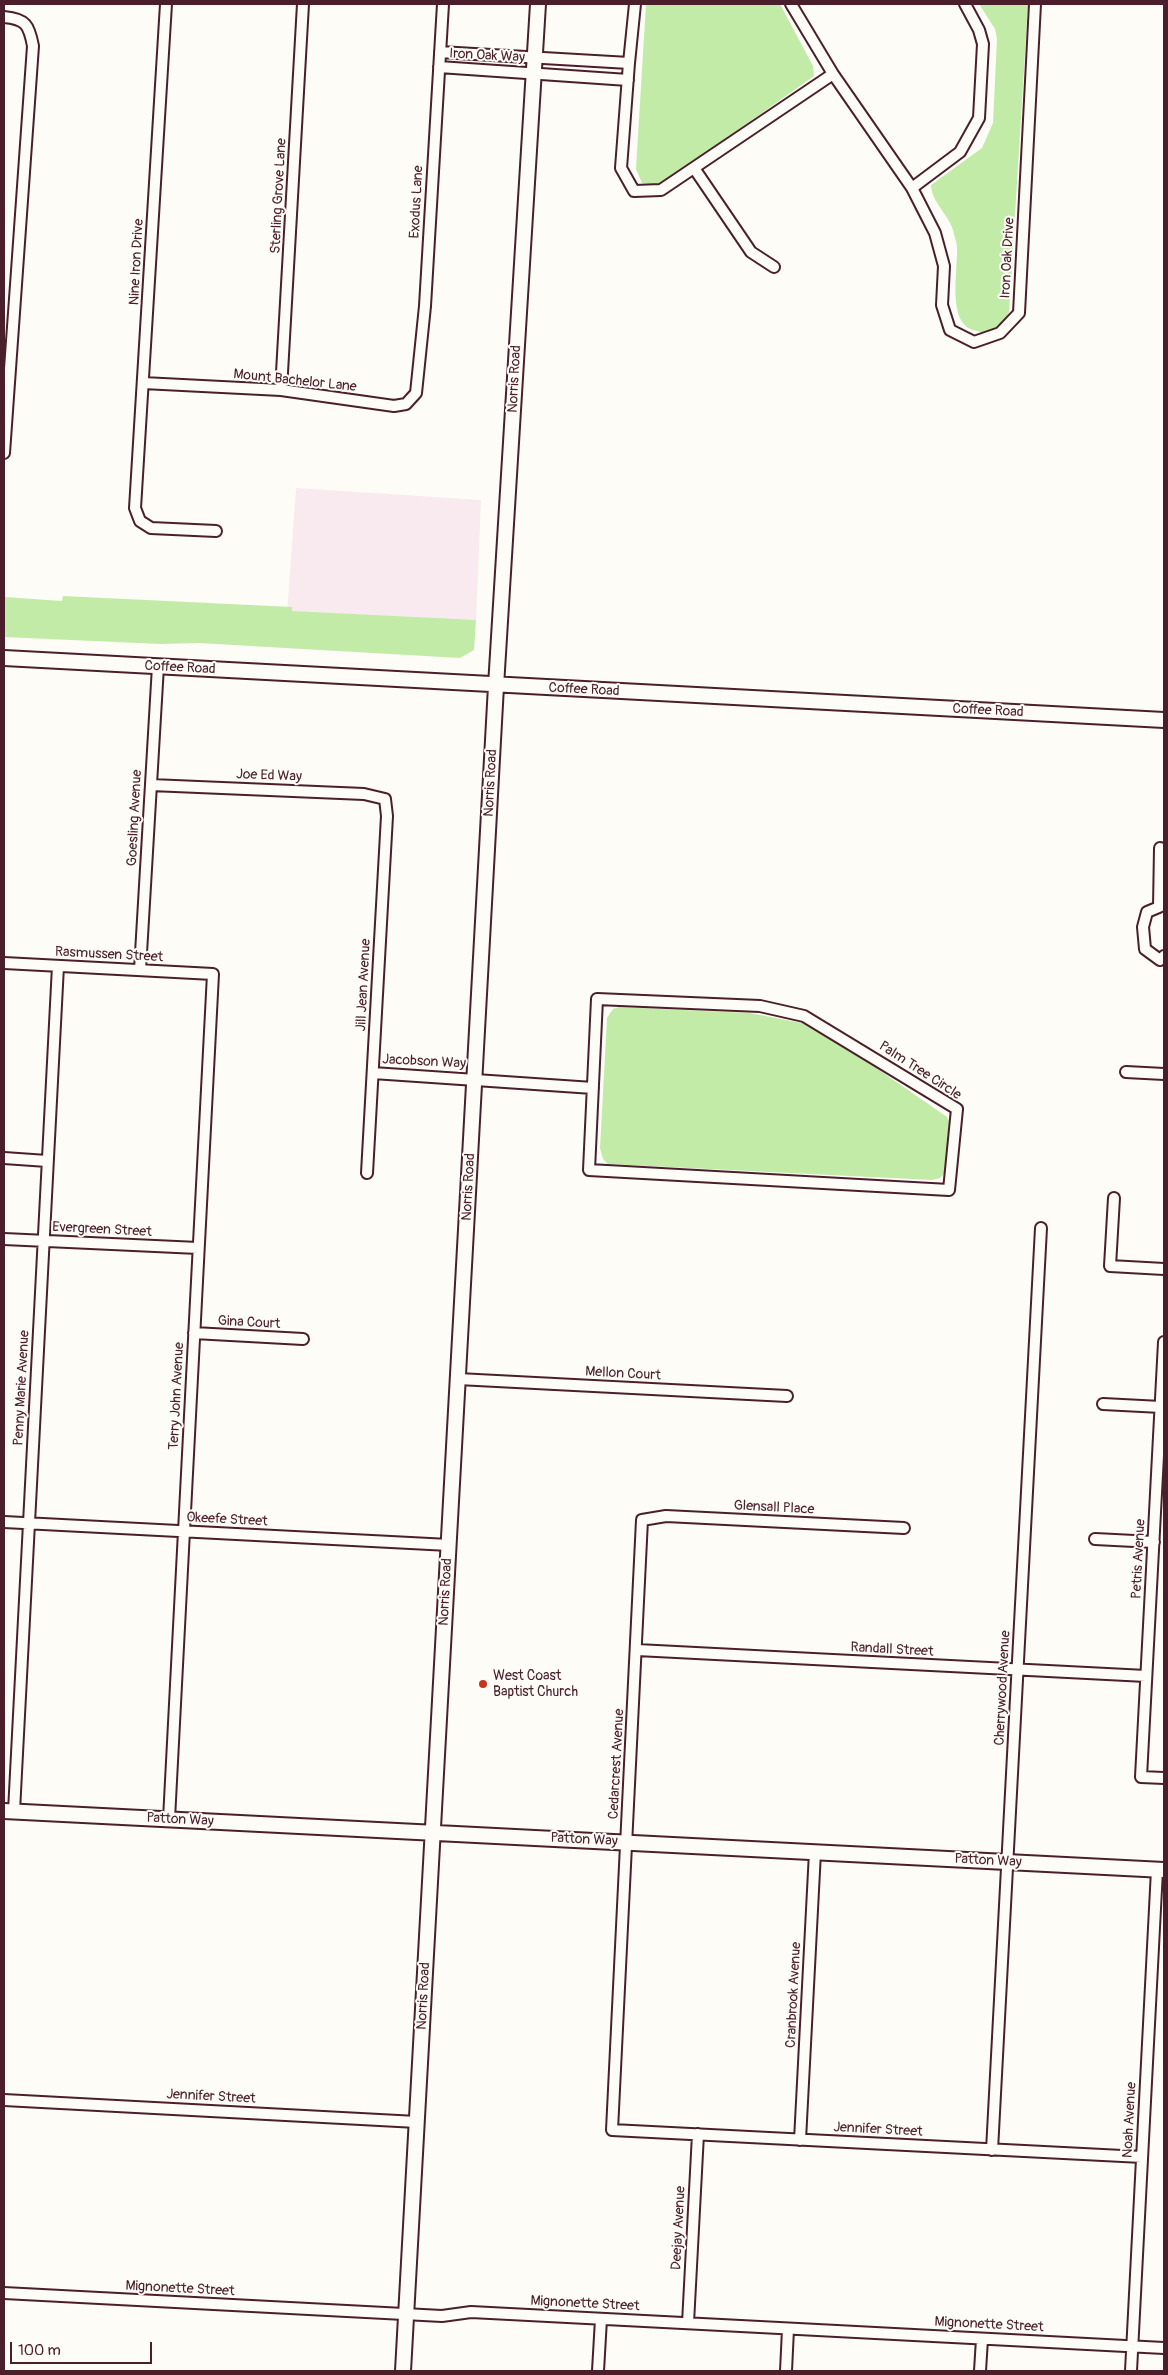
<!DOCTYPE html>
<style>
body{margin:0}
#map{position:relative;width:1168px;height:2375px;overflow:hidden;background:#fdfcf7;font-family:Pangolin,sans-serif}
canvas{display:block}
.frame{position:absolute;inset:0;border:5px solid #4a1f2b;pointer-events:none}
.scale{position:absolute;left:10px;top:2342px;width:142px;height:22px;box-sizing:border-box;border:2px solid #4a1f2b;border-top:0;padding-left:6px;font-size:15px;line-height:18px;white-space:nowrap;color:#4a1f2b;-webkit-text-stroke:4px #fdfcf7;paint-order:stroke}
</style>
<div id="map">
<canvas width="1168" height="2375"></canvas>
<div class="frame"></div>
<div class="scale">100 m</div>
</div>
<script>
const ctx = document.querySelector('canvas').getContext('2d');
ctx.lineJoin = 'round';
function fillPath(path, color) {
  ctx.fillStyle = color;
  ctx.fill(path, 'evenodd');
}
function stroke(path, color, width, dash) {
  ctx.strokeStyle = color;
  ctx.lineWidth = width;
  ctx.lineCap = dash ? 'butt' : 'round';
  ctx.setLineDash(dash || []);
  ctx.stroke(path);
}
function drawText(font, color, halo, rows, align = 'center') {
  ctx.font = font + ' Pangolin,sans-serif';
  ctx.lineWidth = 4;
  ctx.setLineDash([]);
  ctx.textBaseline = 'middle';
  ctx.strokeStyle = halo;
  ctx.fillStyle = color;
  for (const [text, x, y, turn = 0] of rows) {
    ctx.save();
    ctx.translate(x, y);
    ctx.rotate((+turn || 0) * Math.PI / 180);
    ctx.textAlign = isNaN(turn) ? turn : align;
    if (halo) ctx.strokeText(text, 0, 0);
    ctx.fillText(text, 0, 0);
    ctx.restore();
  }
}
const built = new Path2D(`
 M296 488 481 500 476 620 287 614Z`);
const green = new Path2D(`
 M646 4H780L813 66 814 76 659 186 642 183 636 169Z
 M979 4H1028L1009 312C1005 321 1001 327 992 331 985 333 979 332 973 330 947 322 958 270 957 248 957 242 954 236 953 230 948 214 931 201 931 185L982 148 993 123 997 39 995 29Z
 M63 596 292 607V611L476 620 474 650 460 658 199 643 161 644 4 637V597L62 601Z
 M619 1007 750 1013 802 1023 830 1036 947 1117 949 1122 945 1173 940 1178 932 1180 608 1164 603 1159 600 1148 607 1018 613 1009Z`);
const street = new Path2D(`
 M166 4 135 508 140 521 151 528 216 531
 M635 4 629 63 621 168 634 191 661 190 833 74
 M791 4 833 74 912 188 935 233 944 266 942 305 950 330 974 342 1000 333 1019 313 1035 4
 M4 17C26 19 29 25 33 46L4 453
 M440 52 629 63
 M439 67 628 80
 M694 168 751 252 774 267
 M912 188 960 152 979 118 983 44 979 30 965 4
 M143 383 281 390 394 406 406 404 416 393 418 374 425 306 443 4
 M281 390 303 4
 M151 785 364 794 385 799 387 816 367 1173
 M1159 907 1147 912 1143 927 1145 949 1160 960 1164 956
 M1159 907 1160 848 1164 849
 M4 963 213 974 169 1819
 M140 970 158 666
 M597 999 760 1006 804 1016 957 1109 949 1190 589 1170Z
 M1126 1072 1164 1074
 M373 1073 593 1088
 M4 1158 47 1161
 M1114 1198 1110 1266 1164 1269
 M4 1239 198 1248
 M194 1333 303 1339
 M1164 1342 1141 1777 1164 1778
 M458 1379 787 1396
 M1103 1404 1161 1407
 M4 1522 449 1545
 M904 1528 666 1516 642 1520 612 2130 1142 2157
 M1095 1539 1154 1542
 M637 1650 1146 1676
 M14 1811 58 966
 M4 2100 417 2122
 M800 2140 815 1852
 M992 2150 1041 1228
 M4 2293 442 2316 471 2312 1164 2348
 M688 2323 698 2134
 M598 2371 601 2319
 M786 2371 788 2329
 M980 2371 982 2339
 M1131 2371 1157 1870`);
const secondary = new Path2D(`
 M4 658 1164 720
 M4 1811 1164 1870
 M403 2371 496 686 538 4`);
const markers = [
 [483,1684,5,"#c8321e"]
];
const streetNames = [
 ["Iron Oak Way",487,56,3],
 ["Sterling Grove Lane",279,196,-87],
 ["Exodus Lane",417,202,-87],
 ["Iron Oak Drive",1008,258,-87],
 ["Nine Iron Drive",137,262,-87],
 ["Norris Road",515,379,-87],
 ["Mount Bachelor Lane",295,381,6],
 ["Coffee Road",180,668,3],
 ["Coffee Road",584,690,3],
 ["Coffee Road",988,711,3],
 ["Joe Ed Way",269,776,2],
 ["Norris Road",491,783,-87],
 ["Goesling Avenue",135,818,-87],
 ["Rasmussen Street",109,955,3],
 ["Jill Jean Avenue",364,985,-87],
 ["Jacobson Way",424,1062,3],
 ["Palm Tree Circle",920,1071,33],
 ["Norris Road",469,1187,-87],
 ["Evergreen Street",102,1230,3],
 ["Gina Court",249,1323,3],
 ["Mellon Court",623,1374,3],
 ["Penny Marie Avenue",22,1388,-87],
 ["Terry John Avenue",177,1396,-87],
 ["Glensall Place",774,1508,3],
 ["Okeefe Street",227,1520,3],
 ["Petris Avenue",1139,1559,-87],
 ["Norris Road",446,1592,-87],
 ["Randall Street",892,1650,3],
 ["Cherrywood Avenue",1003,1688,-87],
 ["Cedarcrest Avenue",617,1764,-87],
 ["Patton Way",180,1820,3],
 ["Patton Way",584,1840,3],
 ["Patton Way",988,1861,3],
 ["Cranbrook Avenue",794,1995,-87],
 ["Norris Road",424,1996,-87],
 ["Jennifer Street",211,2097,3],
 ["Noah Avenue",1130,2120,-87],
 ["Jennifer Street",878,2130,3],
 ["Deejay Avenue",679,2228,-87],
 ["Mignonette Street",180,2289,3],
 ["Mignonette Street",585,2304,3],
 ["Mignonette Street",989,2325,3]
];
const poiNames = [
 ["West Coast",493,1676],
 ["Baptist Church",493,1692]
];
fillPath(built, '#f9eaf0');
fillPath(green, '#c2eba7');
stroke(street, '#4a1f2b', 14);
stroke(secondary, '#4a1f2b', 18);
stroke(street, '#fdfcf7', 10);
stroke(secondary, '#fdfcf7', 14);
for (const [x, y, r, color] of markers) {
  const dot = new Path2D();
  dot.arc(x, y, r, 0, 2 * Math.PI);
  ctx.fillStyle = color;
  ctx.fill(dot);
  stroke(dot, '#fdfcf7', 2);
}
drawText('14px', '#4a1f2b', '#fdfcf7', streetNames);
drawText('14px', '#4a1f2b', '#fdfcf7', poiNames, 'left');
</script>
